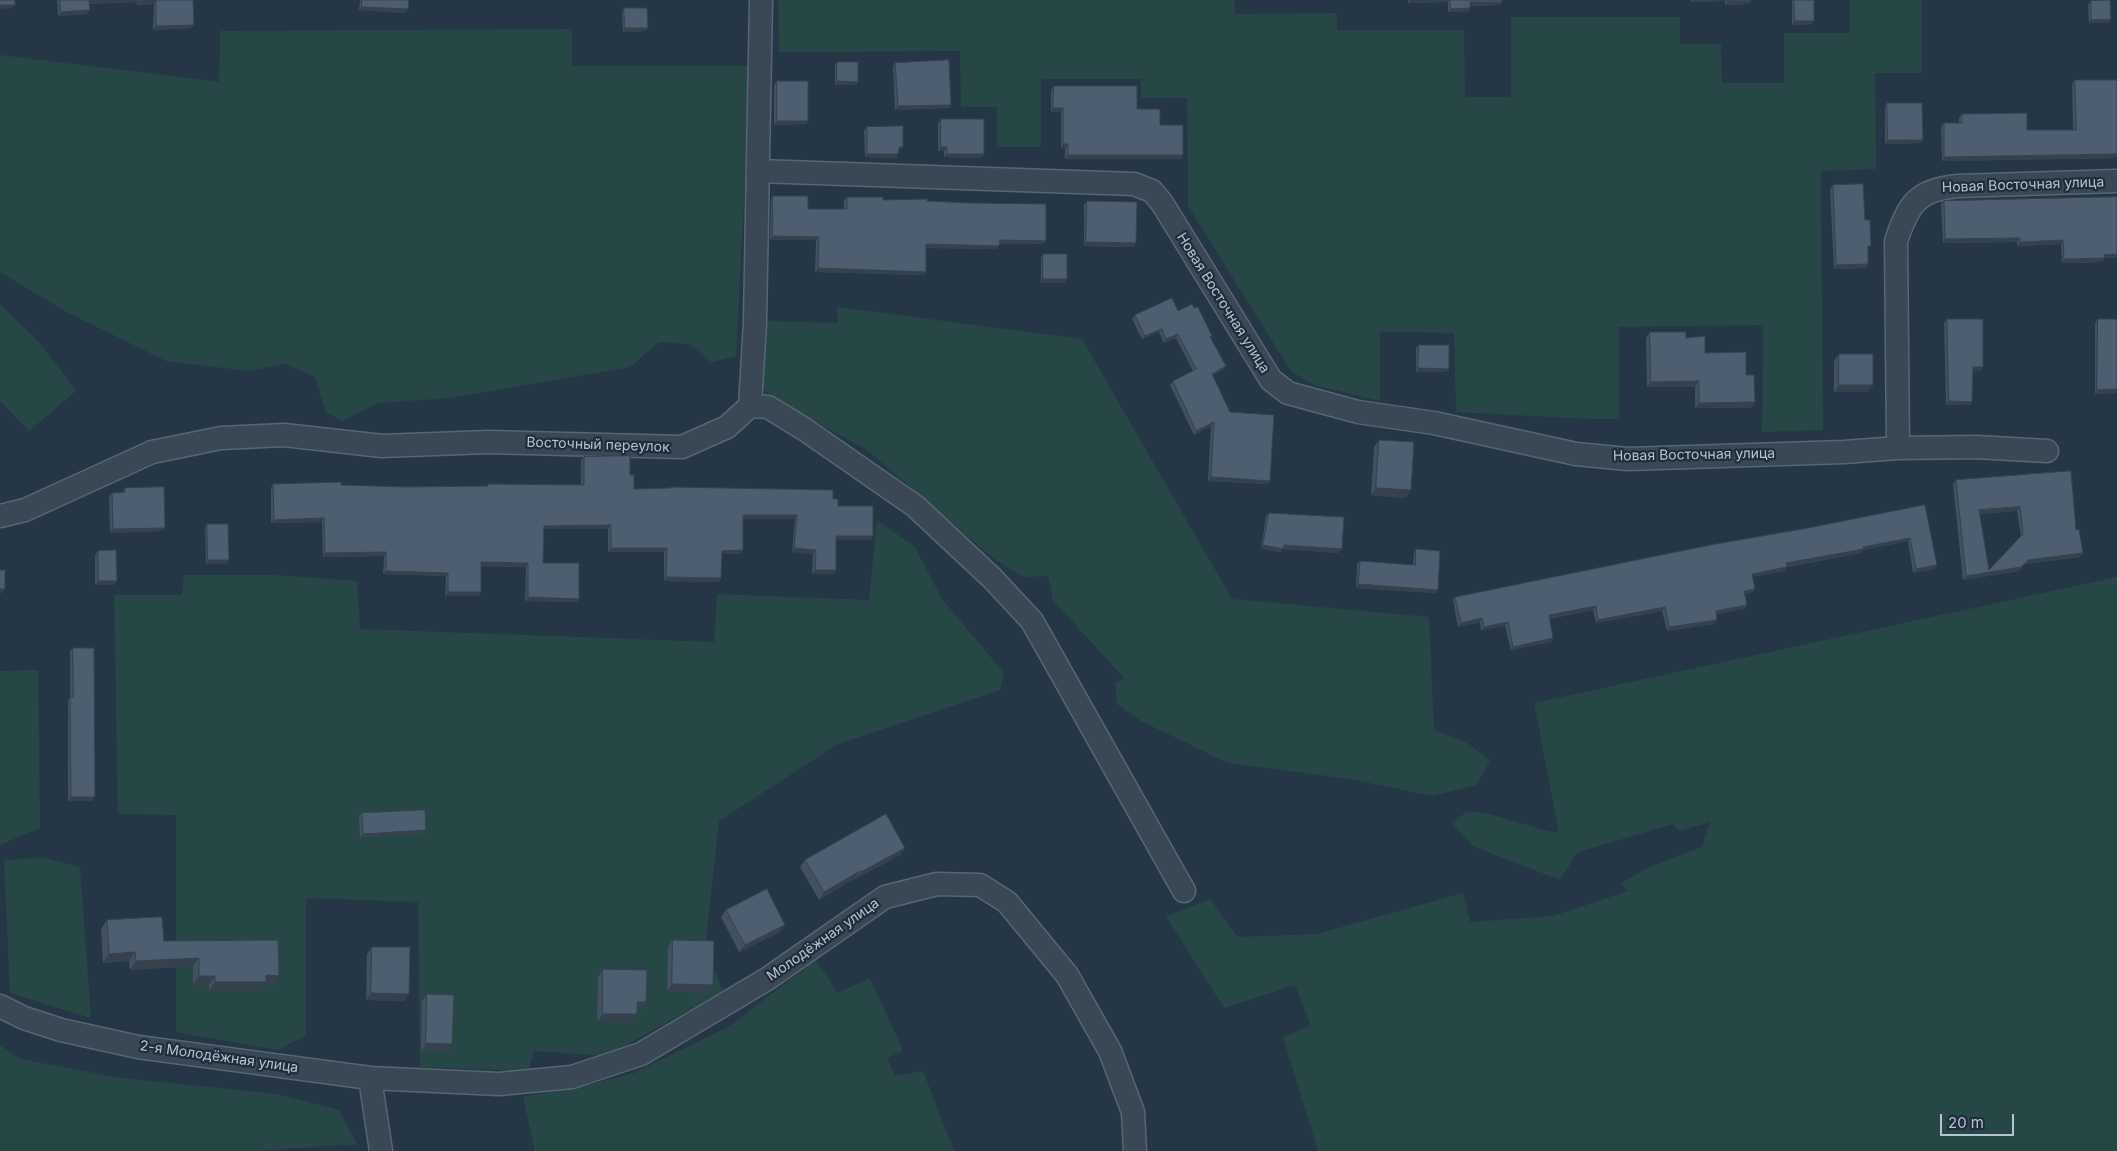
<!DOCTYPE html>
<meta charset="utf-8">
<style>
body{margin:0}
#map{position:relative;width:2117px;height:1151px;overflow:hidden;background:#253746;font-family:Inter,sans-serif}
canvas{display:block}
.scale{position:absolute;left:1940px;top:1114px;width:74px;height:22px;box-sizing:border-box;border:2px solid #b8c3cf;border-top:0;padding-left:6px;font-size:15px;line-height:18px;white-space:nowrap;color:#b8c3cf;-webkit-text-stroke:4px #1e2d3b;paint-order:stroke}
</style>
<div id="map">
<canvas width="2117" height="1151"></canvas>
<div class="scale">20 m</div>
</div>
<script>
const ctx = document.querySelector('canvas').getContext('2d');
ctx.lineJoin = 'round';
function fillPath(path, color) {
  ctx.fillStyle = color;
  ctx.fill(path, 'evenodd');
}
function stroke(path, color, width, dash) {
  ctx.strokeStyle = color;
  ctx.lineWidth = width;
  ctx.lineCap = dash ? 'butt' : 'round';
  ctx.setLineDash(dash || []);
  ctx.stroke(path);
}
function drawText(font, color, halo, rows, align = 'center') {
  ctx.font = font + ' Inter,sans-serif';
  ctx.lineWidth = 4.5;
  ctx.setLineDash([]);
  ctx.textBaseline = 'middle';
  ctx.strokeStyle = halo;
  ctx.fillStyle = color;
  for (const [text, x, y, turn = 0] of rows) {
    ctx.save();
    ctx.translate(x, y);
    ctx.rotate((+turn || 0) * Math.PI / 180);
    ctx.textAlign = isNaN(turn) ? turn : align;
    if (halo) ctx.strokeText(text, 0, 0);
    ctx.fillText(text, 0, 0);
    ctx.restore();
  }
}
const green = new Path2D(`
 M778 0H1234L1235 14 1337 13V30H1464L1465 97H1511V17H1680V44H1721L1722 83H1784V33H1850V0H1922V73H1875L1876 169 1821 171 1823 430 1762 432 1763 325 1619 327V419H1589L1456 412 1454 333 1380 332V401L1314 385 1291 371 1188 206 1187 98H1141V79H1041V147H997V107H961L960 51 779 52Z
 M572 29V66H751L736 356 711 362 690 344 659 342 630 367 450 398 378 403 342 421 326 412 315 377 285 364 248 371 166 361 65 311 0 272V55L219 82 220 31Z
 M0 304 38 341 76 391 29 431 0 401Z
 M837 307 1082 339 1232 599 1429 617 1434 730 1467 743 1490 761 1476 785 1432 796 1350 779 1228 763 1141 721 1117 704 1115 683 1124 678 1053 600 1048 576 1023 577 993 558 867 450 796 411 762 389 765 321 838 323Z
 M877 520 915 547 942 599 1004 673 1000 690 838 744 719 821 705 948 723 991 607 1056 534 1051 528 1071 420 1067 418 902 306 898V1036L277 1050 176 1032V815L118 814 114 595H182L184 575H273L357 581 360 629 714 642 717 594 869 600Z
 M2117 577V1151H1318L1283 1037 1311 1026 1295 985 1224 1008 1166 916 1210 899 1238 937 1317 934 1463 893 1470 922 1553 916 1628 891 1620 884 1649 867 1702 847 1710 822 1679 831 1673 824 1578 852 1560 880 1473 846 1452 824 1467 811C1498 813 1528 828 1559 833L1534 703Z
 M38 670 40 828 0 845V671Z
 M45 858 80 867 91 1018 10 993 4 860Z
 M816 960 838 993 870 978 903 1051 887 1058 895 1076 923 1071 954 1151H535L523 1097 584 1086 634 1073 728 1027Z
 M0 1045 20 1059 121 1078 277 1094 339 1110 357 1144 258 1151H0Z`);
const street = new Path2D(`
 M758 171 1134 184 1152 191 1162 203 1271 380 1288 393 1358 412 1434 423 1576 454 1628 459 1844 452 1898 448 1896 241C1909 203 1917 190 1958 186L2117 181
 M750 406 755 322 761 0
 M1898 448 1976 447 2047 451
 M0 516 25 510 152 452 221 438 284 435 382 446 488 442 682 447 727 427 750 406 768 407 804 429 915 506 992 578 1032 621 1184 891
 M0 1006 24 1018 61 1030 138 1047 370 1078 499 1084 572 1077 641 1054 767 979 885 897 937 884 980 885 1007 902 1067 975 1110 1051 1133 1112 1135 1151
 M370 1078 381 1151`);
const wall = new Path2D(`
 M57 0H193L191 28 153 30 154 4 137 5V2L89 4 87 14 58 16Z
 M360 0H409L406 13 359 10Z
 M1408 0H1502L1500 5 1470 6 1468 12H1448V2L1408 3Z
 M1691 0H1751V1L1748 4 1725 5V1L1691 2Z
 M1792 0H1814L1812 24 1792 25Z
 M2091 1 2111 19 2108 23H2089L2088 5Z
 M624 8 648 28 645 31 623 32 622 12Z
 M837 62 858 82 856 85H835V65Z
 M895 63 951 105 949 108 895 110 893 67Z
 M2075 80H2117V158L1942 161 1941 126 1944 123H1959V118L1962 114 2027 130H2073L2072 84Z
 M777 81 808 121 805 124 774 125V85Z
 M1054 86 1137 109 1160 125 1183 155 1181 159H1065V148H1061V112H1051V90Z
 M1887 103 1923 140 1920 143 1885 144V107Z
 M941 119 984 154 981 158 944 157V151H938V123Z
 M867 127 900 150H898L896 158 865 157 864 130Z
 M1833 185 1865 220 1868 250V264L1866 268 1834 269 1830 189Z
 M773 196 808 209H844V200L847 197 883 200 927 201 1043 244H999L997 249 926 248 924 275 815 272 816 240H770L771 199Z
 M2117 197 2104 258 2102 262 2062 263 2061 244 2017 246V242L1943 243 1941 204 1944 201Z
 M1087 201 1134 247 1084 246V205Z
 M1043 254 1067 279 1064 283H1041V258Z
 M1194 308 1211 338 1226 366 1223 370 1213 375 1230 412 1268 484 1208 481 1211 426 1194 435 1170 385 1173 381 1193 371 1176 338 1164 343 1159 332 1142 339 1132 319 1135 315Z
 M1947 319 1983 367 1980 371H1973L1970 405H1946L1944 323Z
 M2098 319H2117L2116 393 2095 394V323Z
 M1650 332 1686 338 1705 353 1746 375 1755 402 1751 408H1695V387H1647L1646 338Z
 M1419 345 1446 372H1416V348Z
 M1839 354 1868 392H1834V361Z
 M1379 440 1406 498 1371 495 1374 447Z
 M584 457 630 475 634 489 670 488 671 487 833 499 838 506 871 540H836L834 574H812L813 554 792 552 795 519H743L741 554H722L721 578 719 582 664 581V552H608V529H544L543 563 579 599 577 602 525 601 526 567 481 566V592L478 596H445L446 576 383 574 384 556 323 557 322 522 271 523V488L273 484 406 487 487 486 488 484 581 485V460Z
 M1956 480 2076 530 2083 553 2080 557 2025 564 2019 571 1963 580 1953 484ZM2017 511 2021 536 1989 570 1980 514Z
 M125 488 162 531 110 533 109 496 112 493H123Z
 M1925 505 1937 565 1934 569 1913 573 1908 541 1863 550 1861 553 1787 567 1784 571 1752 577 1755 589 1752 592 1745 594 1747 605 1744 609 1716 614 1714 624 1667 631 1662 611 1596 623 1593 610 1549 619 1553 638 1551 642 1511 650 1505 626 1481 630 1480 622 1458 627 1453 600 1455 597 1808 528Z
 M1269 513 1339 553 1283 549 1281 552 1261 549 1266 516Z
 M207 524 226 564H206L205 528Z
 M1416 549 1438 590 1435 593 1356 588 1357 564 1360 561 1413 565 1414 553Z
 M98 551 114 585H95V555Z
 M73 648 92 801H68V701L70 697V651Z
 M362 813 423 834 360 837 359 816Z
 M905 848 900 855 855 879V878L819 900 800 867 805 860Z
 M726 910 780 932 739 952 721 917Z
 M107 920 164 941 279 976 272 985 264 984 260 991H209V985H193V966L130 970 129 961 103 963 101 929Z
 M673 940 708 993 667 991 668 947Z
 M372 947 409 994 404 1001 366 1000 367 954Z
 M603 969 646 1002 641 1009H637L632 1022 597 1021 598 977Z
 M427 994 452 1044 447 1051H421L422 1001Z`);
const shadedWall = new Path2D(`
 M107 0H138L137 2 87 4 89 1Z
 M156 0 154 4 137 5 139 1Z
 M1410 0H1449L1448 2 1408 3Z
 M1693 0H1726L1725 1 1691 2Z
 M1728 1H1751L1748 4 1725 5Z
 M1470 2H1502L1500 5 1467 6Z
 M0 5H15L12 8 0 9Z
 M362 7 408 9 406 13 359 10Z
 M1470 8 1468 12H1448L1451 9Z
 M90 10 87 14 58 16 61 12Z
 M2111 19 2108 23H2089L2091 20Z
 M1795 21H1814L1812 24 1792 25Z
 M194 25 191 28 153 30 156 26Z
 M625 28H648L645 31 623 32Z
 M837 81 858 82 856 85H835Z
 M951 105 949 108 895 110 898 106Z
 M1053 108H1063L1061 112H1051Z
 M777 121H808L805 124 774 125Z
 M1888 140H1923L1920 143 1885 144Z
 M1063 144H1068L1065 148H1061Z
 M899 147H903L900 150H896Z
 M941 147H947L944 151H938Z
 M867 154H898L896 158 865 157Z
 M947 154H984L981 158 944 157Z
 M2117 154V158L1942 161 1944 157Z
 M1068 155H1183L1181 159H1065Z
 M773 236 819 237 816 240H770Z
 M2020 238 2017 242 1943 243 1945 239Z
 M1000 240 1046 241 1043 244H997Z
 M2063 240 2061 244 2017 246 2020 242Z
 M1086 242 1136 243 1134 247 1084 246Z
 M926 244 999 246 997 249 924 248Z
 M2117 254V258H2104L2102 262 2062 263 2064 259 2104 255Z
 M1868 264 1866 268 1834 269 1836 265Z
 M818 268 926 272 924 275 815 272Z
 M1043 279H1067L1064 283H1041Z
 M1162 329 1159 332 1142 339 1145 336Z
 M1178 334 1176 338 1164 343 1166 339Z
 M1226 366 1223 370 1209 377 1212 374Z
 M1973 367H1983L1980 371H1970Z
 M1418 368 1449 369 1446 372H1416Z
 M1699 381 1695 387H1647L1651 382Z
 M1839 385H1873L1868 392H1834Z
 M2117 389 2116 393 2095 394 2097 390Z
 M1949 401 1972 402 1970 405H1946Z
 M1755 402 1751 408H1695L1699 403Z
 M1214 422 1211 426 1194 435 1196 431Z
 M1211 477 1270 481 1268 484 1208 481Z
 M1376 488 1411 490 1406 498 1371 495Z
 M2020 507 2017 511 1977 514 1979 510Z
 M743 515H797L795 519H741Z
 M324 518 322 522 271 523 274 520Z
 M611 525 608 529H541L544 526Z
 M165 528 162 531 110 533 113 529Z
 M836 536H873L871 540H834Z
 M1910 538 1908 541 1863 550 1861 553 1783 567 1786 563 1863 547Z
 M1263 545H1284L1342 549 1339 553 1283 549 1281 552 1261 549Z
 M611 548H667L664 552H608Z
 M794 548 816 550 813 554 792 552Z
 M743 550 741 554H719L722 551Z
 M386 552 384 556 323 557 325 553Z
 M2083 553 2080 557 2025 564 2019 571 1963 580 1966 576 2028 560Z
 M208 560H229L226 564H206Z
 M481 562 528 563 526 567 479 566Z
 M1937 565 1934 569 1913 573 1916 569Z
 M1787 567 1784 571 1749 578 1752 574Z
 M815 570H836L834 574H812Z
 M386 571 448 573 446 576 383 574Z
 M666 577 721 578 719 582 664 581Z
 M98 581H117L114 585H95Z
 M1358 584 1438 590 1435 593 1356 588Z
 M0 589H5L2 593H0Z
 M1755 589 1752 592 1742 594 1744 591Z
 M448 592H481L478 596H445Z
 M528 597 579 599 577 602 525 601Z
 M1747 605 1744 609 1713 615 1716 611Z
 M1596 606 1593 610 1546 619 1549 615Z
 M1665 607 1662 611 1596 623 1598 620Z
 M1482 618 1480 622 1458 627 1461 623Z
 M1717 620 1714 624 1667 631 1669 627Z
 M1508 622 1505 626 1481 630 1484 627Z
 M1553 638 1551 642 1511 650 1513 647Z
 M71 797H95L92 801H68Z
 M426 830 423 834 360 837 363 834Z
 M905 848 900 855 855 879 861 872Z
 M860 871 855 878 819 900 824 892Z
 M785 925 780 932 739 952 745 945Z
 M135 952 129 961 103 963 109 954Z
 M199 958 193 966 130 970 136 961Z
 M266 975 279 976 272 985 264 984 260 991H209L215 982Z
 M199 976H215L209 985H193Z
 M672 984 713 985 708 993 667 991Z
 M371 993 409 994 404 1001 366 1000Z
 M637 1002H646L641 1009H632Z
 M603 1014H637L632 1022 597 1021Z
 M426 1043 452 1044 447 1051H421Z`);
const building = new Path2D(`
 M0 0H15V5H0Z
 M60 0H107L89 1 90 10 61 12Z
 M139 0H193L194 25 156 26V0L139 1Z
 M362 0H409L408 9 362 7Z
 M1450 0H1502V2H1470V8L1451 9Z
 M1728 0H1751V1H1728Z
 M1794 0H1814V21H1795Z
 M2110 0 2111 19 2091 20V1Z
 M624 8H647L648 28H625Z
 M949 60 951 105 898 106 895 63Z
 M837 62H858V82L837 81Z
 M2075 80H2117V154L1944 157V123H1962V114L2027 113V130H2076Z
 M777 81H808V121H777Z
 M1054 86H1137V109H1160V125H1183V155H1068V144H1063V108H1053Z
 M1887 103H1922L1923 140H1888Z
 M941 119H984V154H947V147H941Z
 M903 126V147H899L898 154H867V127Z
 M1863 184 1865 220H1870L1871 246H1868V264L1836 265 1833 185Z
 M773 196H808V209H847V197H883V200L927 199V201L971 203 1046 204V241L1000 240 999 246 926 244V272L818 268 819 237 773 236Z
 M2117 197V254L2104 255 2105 258 2064 259 2063 240 2020 242V238L1945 239 1944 201Z
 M1087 201 1137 202 1136 243 1086 242Z
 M1043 254H1067V279H1043Z
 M1172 298 1178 311 1192 304 1194 308 1198 307 1212 336 1210 337 1226 366 1212 374 1230 412 1274 415 1270 481 1211 477 1214 422 1196 431 1173 381 1196 369 1178 334 1166 339 1162 329 1145 336 1135 315Z
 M1947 319H1983V367H1973L1972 402 1949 401Z
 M2098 319H2117V389L2097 390Z
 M1650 332H1686V338L1705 336V353L1746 352V375H1754L1755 402 1699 403V381L1651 382Z
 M1419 345H1449V369L1418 368Z
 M1839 354H1873V385H1839Z
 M1379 440 1414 442 1411 490 1376 488Z
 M630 456V475H634V489L671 488V487L833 490V499H838V506H873V536H836V570H815L816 550 794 548 797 515H743V550L722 551 721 578 666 577 667 548H611V525L544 526 543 563H579V599L528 597V563L481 562V592H448V573L386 571V552L325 553 324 518 274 520 273 484 341 482V485L406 487 488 486V484L584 485V457Z
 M2071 471 2076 530 2079 529 2083 553 2028 560 2021 567 1966 576 1956 480ZM2020 507 2023 534 1989 570 1979 510Z
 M164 487 165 528 113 529 112 493 125 492V488Z
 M1925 505 1937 565 1916 569 1910 538 1863 547 1864 549 1786 563 1787 567 1752 574 1755 589 1744 591 1747 605 1716 611 1717 620 1669 627 1665 607 1598 620 1596 606 1549 615 1553 638 1513 647 1508 622 1484 627 1482 618 1461 623 1455 597 1710 545 1808 528Z
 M1269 513 1344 517 1342 549 1284 545 1283 549 1263 545Z
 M207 524H228L229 560H208Z
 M1416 549 1440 551 1438 590 1358 584 1360 561 1415 565Z
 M116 550 117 581H98V551Z
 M0 570H5V589H0Z
 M73 648H94L95 797H71L70 697H73Z
 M425 810 426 830 363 834 362 813Z
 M886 814 905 848 861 872 860 871 824 892 805 860Z
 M767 889 785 925 745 945 726 910Z
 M162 917 164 941 278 940 279 976 266 975V982H215V976H199V958L136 961 135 952 109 954 107 920Z
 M673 940 714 941 713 985 672 984Z
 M372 947H410L409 994 371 993Z
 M603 969 647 970 646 1002H637V1014H603Z
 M427 994 454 995 452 1044 426 1043Z`);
const streetNames = [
 ["Новая Восточная улица",2023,185,-2],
 ["Новая Восточная улица",1223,303,58],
 ["Восточный переулок",598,445,2],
 ["Новая Восточная улица",1694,455,-1],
 ["Молодёжная улица",823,940,-35],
 ["2-я Молодёжная улица",219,1057,8]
];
fillPath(green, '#274747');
stroke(street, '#586673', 25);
stroke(street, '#3a4855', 22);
fillPath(wall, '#415160');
fillPath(shadedWall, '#35424e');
fillPath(building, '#4c5e70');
stroke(building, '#35424e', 1);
drawText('14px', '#b8c3cf', '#1e2d3b', streetNames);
</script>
